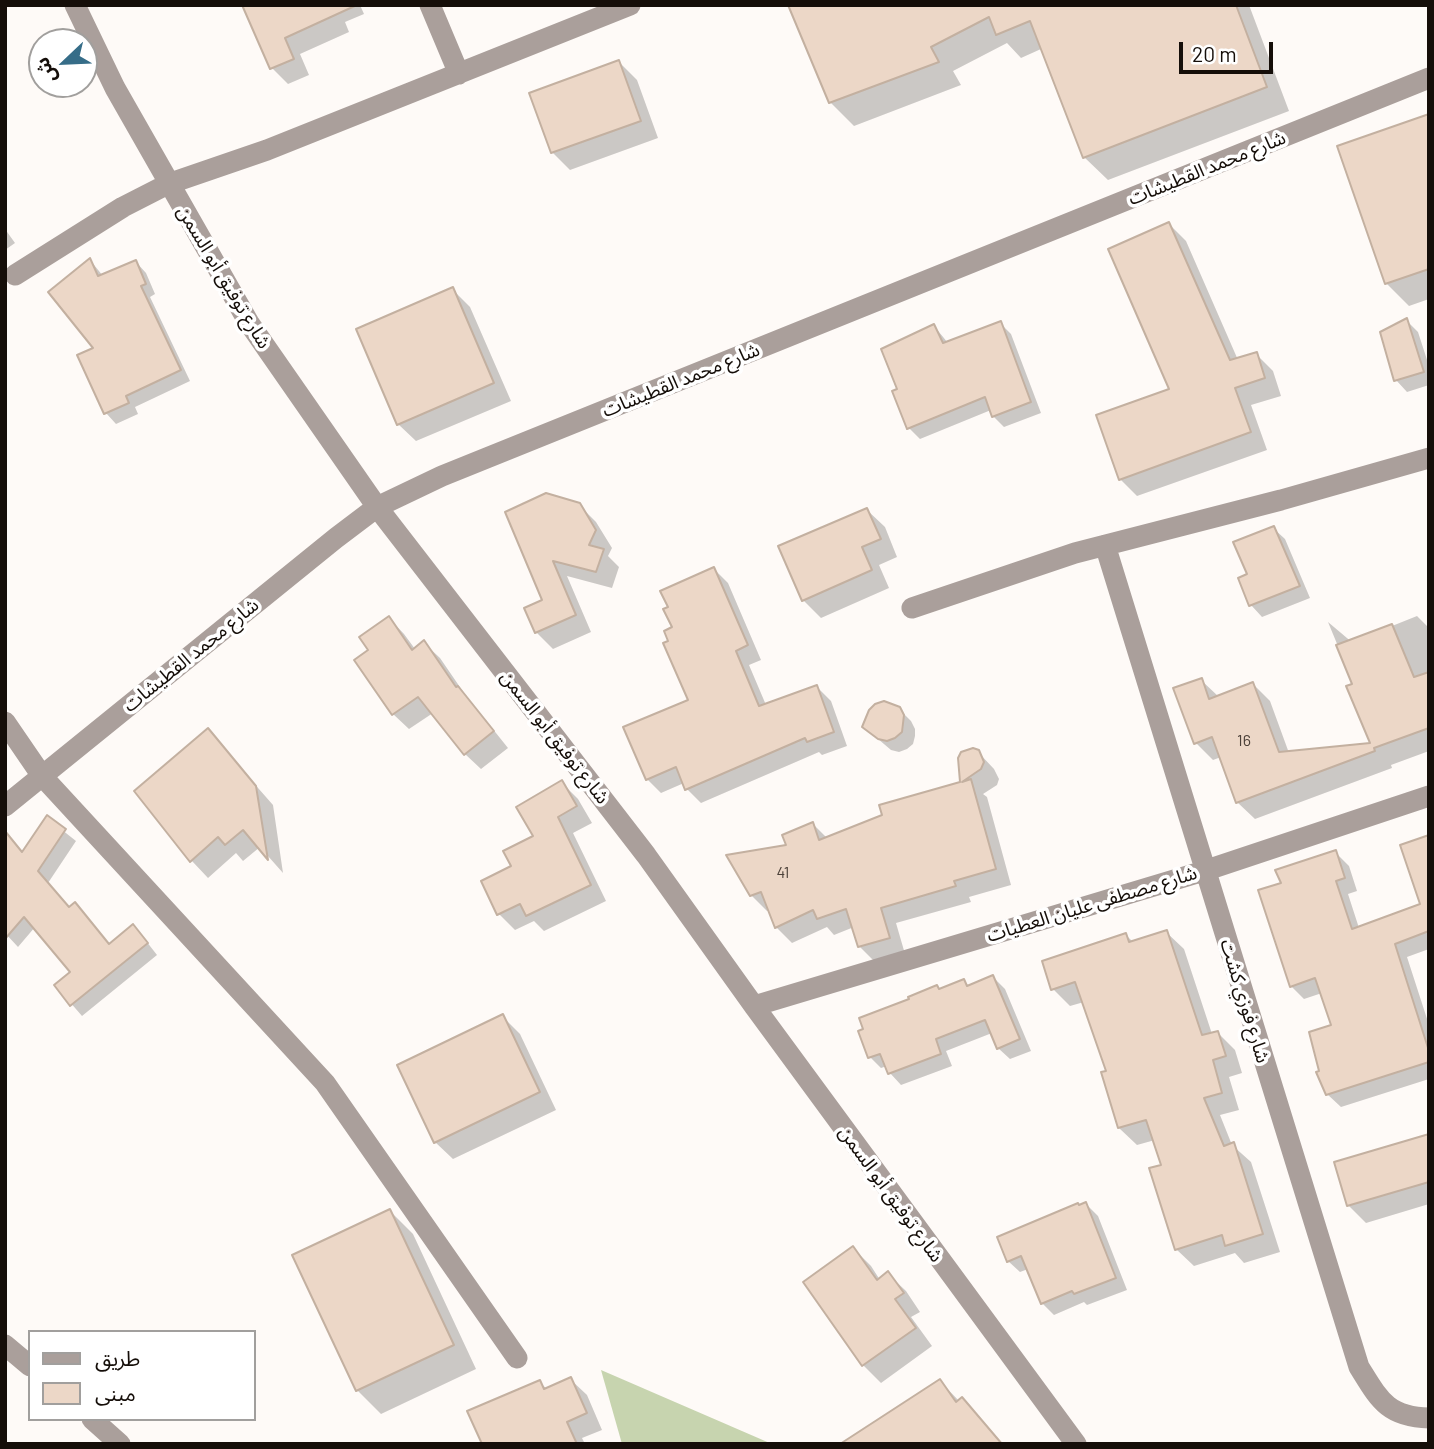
<!DOCTYPE html>
<meta charset="utf-8">
<style>
body{margin:0}
#map{position:relative;width:1434px;height:1449px;overflow:hidden;background:#fefaf7;font-family:Barlow,"Noto Sans Arabic",sans-serif}
canvas{display:block}
.frame{position:absolute;inset:0;border:7px solid #150e09;pointer-events:none}
.legend{position:absolute;left:28px;top:1330px;width:228px;height:91px;box-sizing:border-box;background:#fff;border:2px solid #a19f9d;margin:0;padding:9px 12px;list-style:none;font-size:21px;color:#150e09}
.legend li{display:flex;align-items:center;gap:14px;height:35px}
.legend b{width:35px;border:2px solid #a19f9d}
.north{position:absolute;left:28px;top:28px;width:70px;height:70px;box-sizing:border-box;background:#fff;border:2px solid #a19f9d;border-radius:50%;rotate:247deg;font-size:19px;font-weight:700;line-height:28px;text-align:center;color:#150e09}
.north::after{content:'';display:block;margin:auto;width:24px;height:32px;background:#366d88;clip-path:polygon(50% 0,100% 100%,50% 72%,0 100%)}
.scale{position:absolute;left:1179px;top:42px;width:94px;height:32px;box-sizing:border-box;border:4px solid #150e09;border-top:0;padding-left:9px;font-size:21px;line-height:24px;white-space:nowrap;color:#150e09;-webkit-text-stroke:5px #fff;paint-order:stroke}
</style>
<div id="map">
<canvas width="1434" height="1449"></canvas>
<div class="frame"></div>
<ul class="legend">
<li><b style="height:9px;background:#aa9f9b"></b>طريق</li>
<li><b style="height:19px;background:#ecd7c7"></b>مبنى</li>
</ul>
<div class="north">ش</div>
<div class="scale">20 m</div>
</div>
<script>
const ctx = document.querySelector('canvas').getContext('2d');
ctx.lineJoin = 'round';
function fillPath(path, color) {
  ctx.fillStyle = color;
  ctx.fill(path, 'evenodd');
}
function stroke(path, color, width, dash) {
  ctx.strokeStyle = color;
  ctx.lineWidth = width;
  ctx.lineCap = dash ? 'butt' : 'round';
  ctx.setLineDash(dash || []);
  ctx.stroke(path);
}
function drawText(font, color, halo, rows, align = 'center') {
  ctx.font = font + ' Barlow,"Noto Sans Arabic",sans-serif';
  ctx.lineWidth = 7;
  ctx.setLineDash([]);
  ctx.textBaseline = 'middle';
  ctx.strokeStyle = halo;
  ctx.fillStyle = color;
  for (const [text, x, y, turn = 0] of rows) {
    ctx.save();
    ctx.translate(x, y);
    ctx.rotate((+turn || 0) * Math.PI / 180);
    ctx.textAlign = isNaN(turn) ? turn : align;
    if (halo) ctx.strokeText(text, 0, 0);
    ctx.fillText(text, 0, 0);
    ctx.restore();
  }
}
const green = new Path2D(`
 M601 1370 772 1444H622Z`);
const shadow = new Path2D(`
 M244 5H360L364 14 345 22 349 32 300 54 309 75 288 84 272 68Z
 M789 5H1249L1289 111 1108 180 1084 157 1041 49 1021 58 1007 43 953 71 961 85 854 126 830 102Z
 M619 62 637 80 658 138 570 170 552 152Z
 M1429 116V299L1409 306 1387 284 1339 147Z
 M1169 224 1186 241 1238 360 1256 354 1273 371 1281 396 1251 405 1267 450 1137 496 1120 479 1171 390Z
 M5 229 15 243 5 250Z
 M90 260 103 276 136 262 146 273 155 294 150 297 190 381 135 407 138 414 116 424 106 413 79 356 96 349Z
 M452 289 470 307 511 401 416 441 398 424Z
 M1406 320 1418 332 1429 366V385L1407 392 1396 380Z
 M1000 323 1011 334 1041 413 1004 427 993 416 991 410 920 439 909 428 934 326 948 343Z
 M579 505 596 522 612 548 608 556 619 567 612 588 567 576 591 632 553 649 536 632 544 601 507 513Z
 M867 510 885 527 897 557 879 565 889 588 821 618 803 600Z
 M1273 528 1285 539 1310 598 1262 617 1251 605 1249 575Z
 M714 569 728 583 761 660 749 665 766 705 817 687 831 701 847 746 822 755 819 752 701 803 687 789 684 783 661 793 647 779 690 701 670 642 674 628Z
 M1417 616 1429 628V751L1391 765 1392 768 1255 819 1237 802 1221 757 1213 760 1196 743 1201 680 1219 697 1253 684 1270 701 1289 753 1372 745 1354 685 1328 622 1360 649 1382 630Z
 M389 618 404 634 415 649 424 643 440 658 464 693 508 748 481 769 465 754 433 713 409 729 393 714 370 650Z
 M899 709 911 721 915 729V736L913 744 907 749 899 752 891 750 864 727Z
 M208 731 273 805 283 873 260 847 243 861 236 853 208 878 192 861 136 791Z
 M978 752 994 769 999 779 997 785 983 794 987 797 1011 885 969 897 971 902 896 923 905 954 876 963 860 947 854 927 834 935 827 927 792 943 776 927 770 910 767 911 751 895 789 846 813 824 827 838 962 784 960 759Z
 M562 783 578 799 592 823 573 833 606 901 544 931 534 921 515 930 499 914 513 867 536 837Z
 M47 818 76 841 48 883 70 909 110 945 143 937 157 955 82 1016 56 986 72 972 35 927 18 947 5 933 23 854Z
 M1429 837V949L1407 957 1429 1025V1079L1341 1107 1327 1094 1321 1072 1333 1027 1322 993 1304 999 1291 986 1283 884 1335 852 1349 866 1357 891 1348 894 1359 928 1422 905Z
 M1166 932 1184 949 1212 1034 1218 1033 1235 1050 1242 1073 1229 1077 1239 1110 1220 1115 1232 1145 1251 1162 1280 1252 1244 1263 1235 1253 1194 1266 1176 1249 1163 1166 1155 1140 1137 1145 1119 1128 1109 1072 1084 1002 1070 1006 1053 989 1126 935 1133 942Z
 M993 977 1005 989 1031 1051 1010 1059 998 1048 992 1033 946 1051 952 1066 901 1085 890 1073 887 1066 881 1068 870 1057 940 991 964 981 970 987Z
 M502 1016 520 1034 556 1110 453 1159 435 1142Z
 M1429 1136V1204L1366 1223 1348 1205Z
 M1086 1204 1098 1216 1127 1290 1087 1305 1084 1302 1054 1315 1042 1303 1028 1269 1020 1272 1008 1261 1079 1207Z
 M390 1211 413 1234 476 1369 381 1414 357 1390Z
 M853 1248 871 1266 880 1280 888 1274 906 1291 920 1312 911 1317 932 1346 881 1383 863 1365 805 1282Z
 M570 1379 587 1395 602 1430 582 1438 585 1444H484L539 1382 547 1389Z
 M940 1381 959 1401 962 1399 978 1416 1002 1444H861Z`);
const building = new Path2D(`
 M242 5H357L285 38 294 59 270 69Z
 M788 5H1236L1267 87 1083 158 1030 21 996 35 989 17 931 47 939 62 829 103Z
 M619 60 641 121 551 153 529 93Z
 M1429 114V269L1385 284 1337 146Z
 M1169 222 1230 360 1257 352 1265 378 1235 388 1251 432 1119 480 1096 415 1169 389 1108 249Z
 M90 258 98 276 136 260 146 284 141 286 181 370 126 396 129 403 104 414 77 355 93 348 48 292Z
 M453 287 494 383 397 425 356 329Z
 M1407 318 1424 372 1394 381 1380 332Z
 M1001 321 1031 402 992 417 985 397 907 429 892 391 897 389 881 349 934 324 943 343Z
 M546 493 580 503 596 530 589 545 604 549 596 572 553 561 576 615 535 633 524 608 542 600 505 512Z
 M867 508 881 539 862 547 872 570 802 601 778 546Z
 M1274 526 1300 586 1249 606 1238 578 1247 574 1233 542Z
 M714 567 748 645 736 651 759 706 817 685 834 732 807 742 805 738 685 790 676 767 646 780 623 727 688 700 663 643 668 641 664 631 672 627 663 609 668 607 660 591Z
 M389 616 412 650 424 640 456 687 458 686 494 731 464 755 418 697 392 715 354 660 368 650 359 637Z
 M1392 624 1414 677 1429 672V728L1374 748 1375 751 1236 803 1212 737 1194 744 1173 688 1202 678 1209 699 1253 682 1279 752 1370 743 1346 686 1352 684 1336 645Z
 M884 701 900 707 904 715 902 732 895 738 887 741 878 739 862 727 869 710 875 704Z
 M208 728 256 786 268 860 243 830 225 845 218 837 190 862 134 791Z
 M973 748 979 750 984 762 981 769 962 782 971 779 996 869 954 881 956 886 881 908 890 938 858 947 846 909 817 919 813 910 775 928 761 892 750 896 726 855 786 845 782 835 813 822 819 840 882 815 879 805 960 782 958 758 961 752Z
 M562 780 577 806 558 817 591 885 526 916 520 904 497 915 481 881 511 866 503 851 533 836 516 807Z
 M47 815 66 829 38 871 69 907 75 902 109 944 133 924 148 943 70 1006 54 985 70 972 24 917 5 939V831L22 852Z
 M1429 835V931L1395 944 1429 1051V1062L1326 1095 1316 1072 1319 1071 1309 1032 1331 1025 1315 978 1290 987 1258 890 1281 883 1275 870 1336 850 1345 878 1336 881 1352 929 1420 904 1400 845Z
 M1167 930 1202 1035 1218 1031 1226 1056 1213 1060 1222 1093 1204 1098 1224 1146 1234 1142 1263 1234 1225 1246 1222 1235 1175 1250 1149 1168 1161 1165 1146 1120 1118 1128 1101 1072 1106 1071 1075 982 1051 990 1042 961 1126 933 1129 942Z
 M993 975 1020 1039 997 1049 985 1020 936 1039 941 1054 888 1074 880 1054 868 1058 858 1031 863 1029 859 1018 909 999 908 997 937 985 939 989 964 979 967 986Z
 M503 1014 540 1092 434 1143 397 1065Z
 M1429 1134V1182L1347 1206 1334 1162Z
 M1086 1202 1116 1278 1074 1294 1072 1291 1041 1304 1021 1256 1007 1262 997 1237 1078 1203 1079 1205Z
 M390 1209 454 1345 356 1391 292 1255Z
 M853 1246 877 1280 888 1271 904 1293 895 1299 916 1328 862 1366 803 1282Z
 M571 1377 587 1413 567 1422 577 1444H482L467 1411 540 1380 544 1389Z
 M940 1379 956 1402 962 1397 1002 1444H840Z`);
const minor = new Path2D(`
 M75 5 115 88 249 323 377 507 646 855 754 1006 1076 1444
 M430 5 459 74
 M15 275 123 207 168 184 267 150 630 5
 M1105 545 1359 1367C1379 1399 1387 1417 1429 1418
 M912 608 1075 553 1281 500 1429 458
 M5 722 42 776 325 1083 517 1358
 M5 806 336 538 377 507 442 476 1429 78
 M754 1006 1204 871 1429 796
 M5 1345 30 1366
 M92 1419 120 1444`);
const numberNames = [
 ["16",1244,741],
 ["41",783,873]
];
const streetNames = [
 ["شارع محمد القطيشات",1207,168,-22],
 ["شارع توفيق أبو السمن",224,277,59],
 ["شارع محمد القطيشات",681,380,-22],
 ["شارع محمد القطيشات",191,655,-39],
 ["شارع توفيق أبو السمن",555,737,52],
 ["شارع مصطفى عليان العطيات",1092,904,-17],
 ["شارع فوزي كشت",1245,1001,73],
 ["شارع توفيق أبو السمن",891,1194,54]
];
fillPath(green, '#c7d4af');
fillPath(shadow, '#0003');
fillPath(building, '#ecd7c7');
stroke(building, '#c3b0a0', 2);
stroke(minor, '#aa9f9b', 21);
drawText('16px', '#4b4038', null, numberNames);
drawText('19px', '#150e09', '#fff', streetNames);
</script>
